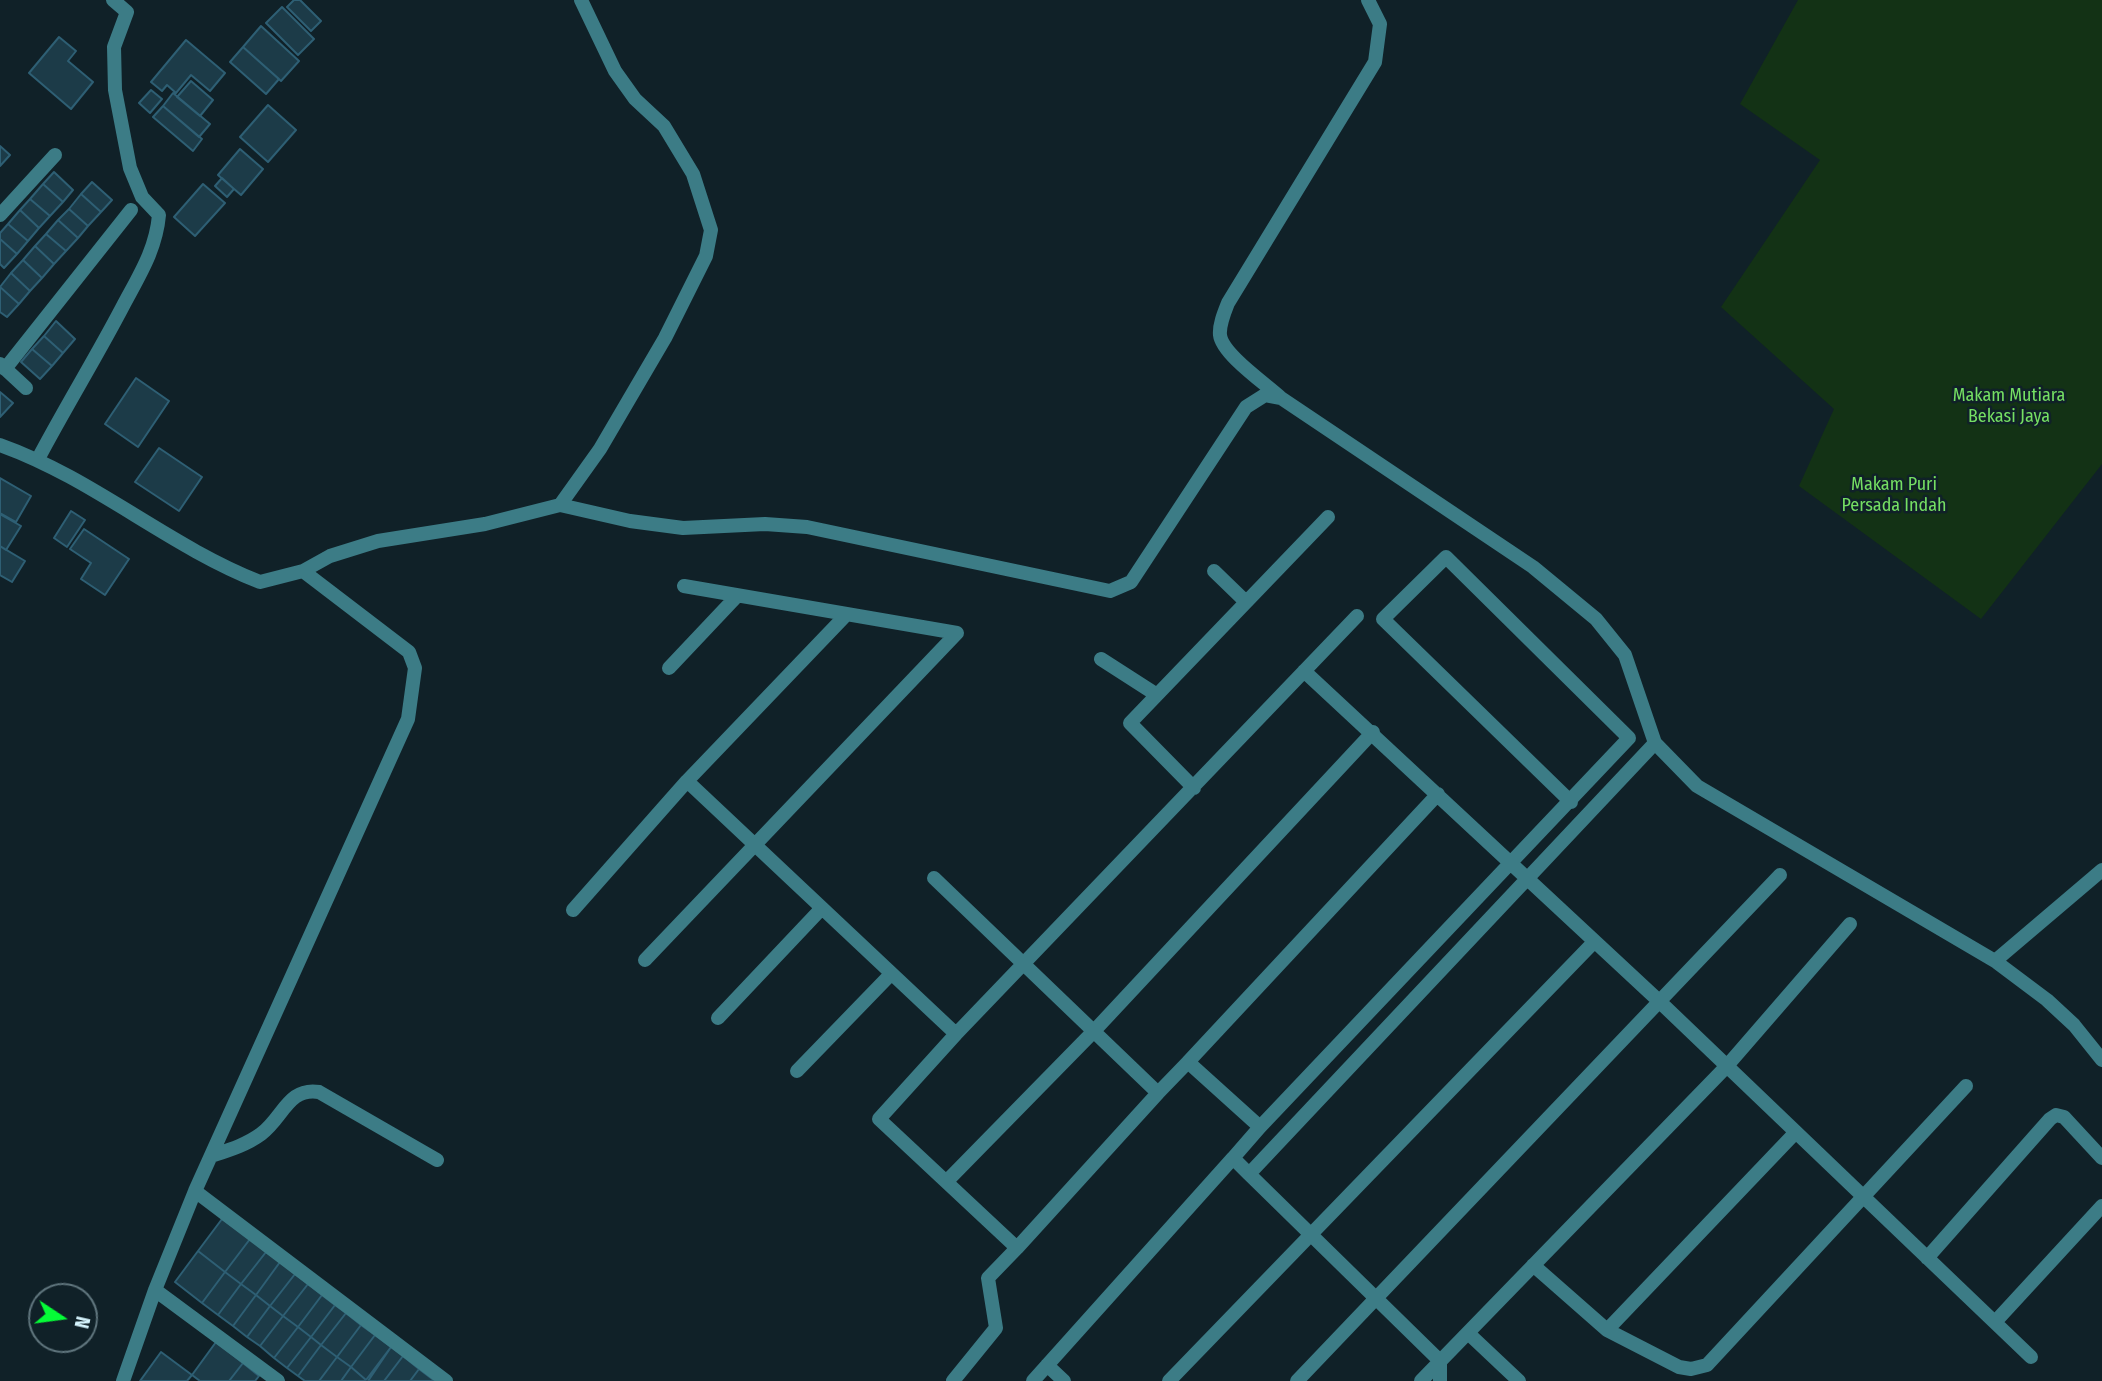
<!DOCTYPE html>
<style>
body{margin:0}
#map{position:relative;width:2102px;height:1381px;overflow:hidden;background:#102128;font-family:"Fira Sans Condensed",sans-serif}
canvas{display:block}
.north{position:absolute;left:28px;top:1283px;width:70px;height:70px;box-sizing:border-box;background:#102128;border:2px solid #60767e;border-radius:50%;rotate:103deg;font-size:19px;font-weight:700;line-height:28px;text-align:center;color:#d7f6ff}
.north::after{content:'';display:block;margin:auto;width:24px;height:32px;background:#05fc37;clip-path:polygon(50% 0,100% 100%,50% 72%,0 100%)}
</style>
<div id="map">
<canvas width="2102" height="1381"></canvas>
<div class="north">N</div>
</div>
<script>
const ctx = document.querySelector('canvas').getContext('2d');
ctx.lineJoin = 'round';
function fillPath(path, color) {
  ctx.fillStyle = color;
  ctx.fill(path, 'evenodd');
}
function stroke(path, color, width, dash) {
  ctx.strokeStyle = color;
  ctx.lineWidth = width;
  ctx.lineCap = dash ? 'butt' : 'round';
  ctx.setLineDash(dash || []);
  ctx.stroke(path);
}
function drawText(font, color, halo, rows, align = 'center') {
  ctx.font = font + ' "Fira Sans Condensed",sans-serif';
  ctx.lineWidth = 5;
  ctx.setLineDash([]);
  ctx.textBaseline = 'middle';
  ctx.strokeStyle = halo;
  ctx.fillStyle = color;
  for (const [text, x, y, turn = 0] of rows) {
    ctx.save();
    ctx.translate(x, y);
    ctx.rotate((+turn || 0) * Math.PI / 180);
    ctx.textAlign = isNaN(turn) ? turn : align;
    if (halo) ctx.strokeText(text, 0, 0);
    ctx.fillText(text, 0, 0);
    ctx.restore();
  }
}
const green = new Path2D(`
 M1798 0H2102V464L1981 619 1799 486 1834 409 1721 307 1820 160 1740 104Z`);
const building = new Path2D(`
 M294 0H300L321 21 311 31 287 7Z
 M282 7 314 39 298 55 266 23Z
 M261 26 299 61 281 81 243 47Z
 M59 37 76 51 68 61 93 82 71 109 29 73Z
 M186 40 225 73 210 91 191 75 176 93 167 85 162 91 151 82Z
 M243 47 279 79 266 94 230 62Z
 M191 81 213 100 200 116 177 97Z
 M151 90 162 99 150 113 139 103Z
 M173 93 210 124 199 137 163 106Z
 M268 105 296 130 268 162 240 137Z
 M163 106 202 139 193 151 153 117Z
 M0 146 10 155 0 166Z
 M240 149 263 169 241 195 218 175Z
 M54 172 73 190 63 202 43 184Z
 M222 178 234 189 227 197 215 186Z
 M92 182 112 200 101 212 81 194Z
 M43 184 63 202 50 216 30 199Z
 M203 184 225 203 195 236 174 217Z
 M81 194 101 212 88 226 69 209Z
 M30 199 50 216 39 228 20 210Z
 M69 209 88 226 78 238 58 220Z
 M20 210 39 228 28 241 8 224Z
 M58 220 78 238 66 251 46 234Z
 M8 224 28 241 17 254 0 239V233Z
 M46 234 66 251 54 264 35 246Z
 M0 239 17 254 4 268 0 264Z
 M35 246 54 264 42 278 23 260Z
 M23 260 42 278 30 291 11 273Z
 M11 273 30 291 19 304 0 287Z
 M0 287 19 304 7 317 0 312Z
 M56 321 75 339 63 353 44 336Z
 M44 336 63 353 52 366 32 349Z
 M32 349 52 366 40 379 21 362Z
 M136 378 169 401 138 447 105 424Z
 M0 392 13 403 0 417Z
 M159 448 202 477 179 511 135 482Z
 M0 478 31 496 16 522 0 513Z
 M71 511 85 520 67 547 54 538Z
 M0 514 21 526 6 550 0 546Z
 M84 529 129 559 105 595 81 579 91 563 70 549Z
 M0 546 25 561 12 582 0 575Z
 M222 1219 250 1239 225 1272 198 1251Z
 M250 1239 266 1252 241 1284 225 1272Z
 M198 1251 225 1272 202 1303 175 1282Z
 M266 1252 280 1262 256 1295 241 1284Z
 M280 1262 295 1274 270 1306 256 1295Z
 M225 1272 241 1284 218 1315 202 1303Z
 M295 1274 308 1284 283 1316 270 1306Z
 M241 1284 256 1295 233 1326 218 1315Z
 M308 1284 322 1295 298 1327 283 1316Z
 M256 1295 270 1306 247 1337 233 1326Z
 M322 1295 335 1305 311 1337 298 1327Z
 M335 1305 346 1313 321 1345 311 1337Z
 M270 1306 283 1316 260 1346 247 1337Z
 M346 1313 361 1325 337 1357 321 1345Z
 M283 1316 298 1327 274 1358 260 1346Z
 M361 1325 375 1335 351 1367 337 1357Z
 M298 1327 311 1337 287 1368 274 1358Z
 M375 1335 391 1347 366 1380 351 1367Z
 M311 1337 321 1345 298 1376 287 1368Z
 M216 1342 243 1363 229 1381H200L192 1375Z
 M321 1345 337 1357 319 1381H305L298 1376Z
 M391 1347 403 1356 384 1381H368Z
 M161 1352 192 1375 187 1381H140Z
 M403 1356 419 1369 410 1381H384Z
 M337 1357 351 1367 341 1381H319Z
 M243 1363 259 1376 255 1381H229Z
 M351 1367 366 1380 365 1381H341Z
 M419 1369 435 1381H410Z`);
const street = new Path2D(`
 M0 215 55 155
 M0 364 26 388
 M5 369 131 210
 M1281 398C1266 384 1222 354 1220 335 1219 325 1224 313 1228 303L1375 62 1380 24 1368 0
 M0 445C93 478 168 546 260 582L303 571 330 556 378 541 485 524 560 505 630 521 683 528 765 524 807 527 1110 591 1131 582 1246 407 1265 395 1281 398 1533 567 1596 619 1625 655 1655 743 1697 786 1995 961 2047 1000 2074 1025 2102 1060
 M38 459C66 406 97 356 124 304 140 274 156 249 159 215L142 197 130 168 115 90 114 47 127 12 113 0
 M560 505 600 449 665 338 706 256 711 230 693 174 664 126 635 99 615 71 581 0
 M1214 571 1246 602
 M1101 659 1157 695
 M669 668 737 596
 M1304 671 1660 1002 2031 1357
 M687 781 956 1034
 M1194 788 1130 723 1328 517
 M934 878 1158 1093 1188 1062 1260 1127 1233 1158 1249 1174
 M573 910 687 781 847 614
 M645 960 957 633 684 586
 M1995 961 2102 870
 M718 1018 822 908
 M1188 1062 1438 794
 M797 1071 891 974
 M1158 1093 1017 1248 879 1119 956 1034 1357 616
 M1260 1127 1629 738 1446 557 1383 619 1571 802
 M211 1156C229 1150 246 1145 261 1134 283 1118 288 1087 319 1092L437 1160
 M947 1181 1094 1031 1373 732
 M195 1191 446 1381
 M1927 1258 2050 1119 2056 1115 2064 1117 2102 1158
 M1533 1265 1607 1330 1679 1367 1691 1369 1707 1365 1966 1086
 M155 1290 278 1381
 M1996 1321 2102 1206
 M1607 1330 1796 1132
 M1468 1333 1519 1381
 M1047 1365 1064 1381
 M123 1381 155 1290 195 1191 408 719 415 668 409 652 303 571
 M953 1381 996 1328 988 1278 1017 1248
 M1033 1381 1233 1158
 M1169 1381 1593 943
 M1297 1381 1780 875
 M1421 1381 1726 1067 1850 924
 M1440 1381V1361L1249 1174 1655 743`);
const parkNames = [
 ["Makam Mutiara",2009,396],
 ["Bekasi Jaya",2009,417],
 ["Makam Puri",1894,485],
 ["Persada Indah",1894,506]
];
fillPath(green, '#133215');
fillPath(building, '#1c3b48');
stroke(building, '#2e5f74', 2);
stroke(street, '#3c7c86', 14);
drawText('18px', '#75df63', '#102128', parkNames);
</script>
